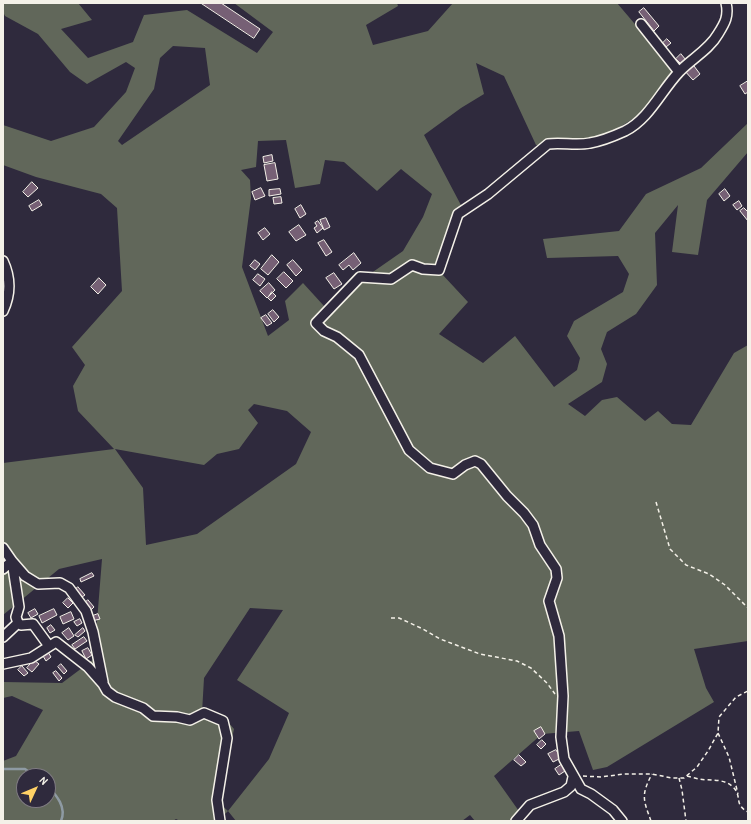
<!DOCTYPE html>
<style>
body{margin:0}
#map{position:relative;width:751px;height:824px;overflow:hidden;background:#2f2a3d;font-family:"Patrick Hand",sans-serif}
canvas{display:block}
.frame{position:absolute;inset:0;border:4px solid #f4f1e8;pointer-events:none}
.north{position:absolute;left:16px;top:768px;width:40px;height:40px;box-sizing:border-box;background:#2f2a3d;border:1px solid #7e7a81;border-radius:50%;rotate:46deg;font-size:11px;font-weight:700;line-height:16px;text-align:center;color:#f4f1e8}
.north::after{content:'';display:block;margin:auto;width:14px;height:18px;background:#ffd166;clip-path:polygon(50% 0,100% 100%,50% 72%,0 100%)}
</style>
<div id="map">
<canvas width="751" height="824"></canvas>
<div class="frame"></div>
<div class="north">N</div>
</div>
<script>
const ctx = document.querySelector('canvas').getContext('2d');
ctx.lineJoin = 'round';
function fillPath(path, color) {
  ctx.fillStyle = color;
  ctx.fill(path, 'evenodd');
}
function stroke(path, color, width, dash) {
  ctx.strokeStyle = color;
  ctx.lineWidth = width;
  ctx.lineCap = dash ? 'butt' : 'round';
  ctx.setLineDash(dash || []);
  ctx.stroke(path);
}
const green = new Path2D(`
 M3 3H78L92 20 61 29 88 58 133 42 144 15 187 10 257 53 273 32 234 3H397L398 6 366 25 373 45 428 31 453 3H617L679 76 650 108 593 144 536 145 504 76 476 63 484 94 461 108 424 135 463 209 441 273 468 302 439 334 483 363 515 336 554 387 577 370 580 358 567 336 574 321 623 292 629 274 618 256 547 258 543 239 619 231 646 194 701 168 748 123V152L707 200 698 255 672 252 678 205 655 233 657 285 636 314 607 332 601 349 607 364 602 382 568 404 585 416 602 400 617 397 645 421 658 411 672 424 691 425 734 353 748 345V641L694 649 706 688 714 702 607 767 593 770 579 731 542 734 494 776 526 821H475L470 815 462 821H236L228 811 218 821H180L176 819 173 821H3V761L16 756 43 710 12 696 3 698V682L62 683 94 659 102 559 59 569 3 615V463L114 449 78 411 73 386 85 365 72 347 122 291 117 208 101 194 36 177 3 165V125L51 141 94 127 126 92 135 68 126 62 87 84 70 72 38 34 5 16 3 12ZM173 46 205 48 210 85 122 145 118 141 154 89 160 58ZM286 140 295 188 320 184 325 160 344 162 377 191 401 169 432 194 423 217 403 251 324 306 303 283 285 301 289 320 268 336 242 267 251 198 250 180 241 170 256 167 258 141ZM254 404 287 411 311 432 296 464 197 534 146 545 143 488 115 449 204 465 217 454 239 449 258 423 248 410ZM250 608 283 610 237 680 289 713 269 759 228 811 219 803 234 729 223 716 202 713 204 678ZM24 776H48V800H24Z`);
const stream = new Path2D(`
 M3 769H25L35 776
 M48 786C56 795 67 807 61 821`);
const building = new Path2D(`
 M201 3H221L260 29 254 38Z
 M644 8 659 26 654 31 639 12Z
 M667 39 671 43 666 47 663 43Z
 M681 54 686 60 681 64 676 59Z
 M691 62 700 74 693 80 683 69Z
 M748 81V92L745 94 740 86Z
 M272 155 273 161 264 163 263 157Z
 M275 163 278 179 267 181 264 165Z
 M32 182 38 188 28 197 23 192Z
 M261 188 265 196 255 200 252 192Z
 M280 189 281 194 269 196V190Z
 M725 189 730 196 724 201 719 194Z
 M281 197 282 203 274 204 273 198Z
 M39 200 42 205 32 211 29 206Z
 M739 201 742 206 737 210 733 205Z
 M301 205 306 214 300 218 295 209Z
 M744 208 748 212V221L740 211Z
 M326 218 330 227 324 230 320 220Z
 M318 221 323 228 317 233 314 228 317 226 315 223Z
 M299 225 306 235 296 241 289 232Z
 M265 228 270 234 263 240 258 233Z
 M324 240 332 252 326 256 318 243Z
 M354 253 361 263 353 270 349 265 343 270 339 265Z
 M272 255 279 262 268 275 261 269Z
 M255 260 260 264 255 270 250 266Z
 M293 260 302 270 296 276 287 265Z
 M284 272 293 281 286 288 277 279Z
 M334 273 342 284 334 289 326 278Z
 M258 274 265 279 260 286 253 280Z
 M99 278 106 285 98 294 91 287Z
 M269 283 275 290 267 298 260 291Z
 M272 292 276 296 271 301 268 298Z
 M273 310 279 317 274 322 268 314Z
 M266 315 272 323 267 326 261 318Z
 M92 573 94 576 81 582 80 579Z
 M78 587 85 595 82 597 75 590Z
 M68 598 73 603 68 608 63 603Z
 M88 600 94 607 91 610 85 603Z
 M35 609 38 614 31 618 28 613Z
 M54 609 57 615 42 623 39 616Z
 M71 612 74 619 63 624 60 617Z
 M98 614 100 619 92 621 90 617Z
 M80 619 82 623 77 626 74 622Z
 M51 625 55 630 50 633 47 628Z
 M69 628 74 636 68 640 62 633Z
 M83 628 85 631 78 637 75 635Z
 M84 637 87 641 75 649 72 645Z
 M88 648 92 655 86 659 82 651Z
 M48 652 51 657 46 661 43 656Z
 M34 660 39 664 32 672 27 668Z
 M61 664 67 671 64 674 58 667Z
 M22 666 28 673 24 676 18 670Z
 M56 671 62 678 59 681 53 673Z
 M541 727 545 734 539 739 534 731Z
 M542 740 546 744 541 749 537 745Z
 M556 750 561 758 553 762 548 754Z
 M519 755 526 762 521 766 514 760Z
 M564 763 568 769 559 775 555 769Z`);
const path = new Path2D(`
 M656 502 670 549 686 565 709 574 725 585 748 608
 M391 618H399L423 629 440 639 480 654 517 661 531 668 547 683 555 694
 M718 733 729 757 738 794
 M583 776 601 777 624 774H652L672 778H684L697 767 708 751 718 733 719 717 736 697 748 691
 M687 776C691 777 695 778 699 779 710 781 724 778 733 787 743 797 733 804 748 812
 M679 778 682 790 686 821
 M651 821C643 799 641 795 652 774`);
const minor = new Path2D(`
 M641 24 679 72
 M3 261C11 278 11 294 3 311
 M3 548 12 561 19 607 16 617 18 623 21 625 33 624 49 646
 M3 569 12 561 25 576 38 584 60 583 69 588 86 611 93 632 103 682
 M3 637 18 623
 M3 664 31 658 56 642 88 667 103 684 107 691 115 697 143 708 153 716 177 717 190 720 204 713 223 721 227 738 217 800 220 821
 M516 821 530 805 564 792 571 786 573 777
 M622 821 613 810 591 794 581 789 564 759 561 737 563 696 559 636 549 601 557 578 556 569 540 545 533 525 524 513 507 496 481 464 475 461 465 465 453 474 430 468 409 450 359 355 337 337 324 331 316 323 360 277 391 279 412 265 423 269 439 270 458 214 488 194 548 144C562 142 576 146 590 143 602 141 614 136 625 131 649 119 661 91 679 72 691 59 709 50 718 34 725 23 729 16 726 3`);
fillPath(green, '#61675a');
stroke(stream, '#8e9aa3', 2.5);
fillPath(building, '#766075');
stroke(building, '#f4f1e8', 1);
stroke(minor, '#f4f1e8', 12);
stroke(path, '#f4f1e8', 1.5, [4, 3]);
stroke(minor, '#2f2a3d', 9);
</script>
